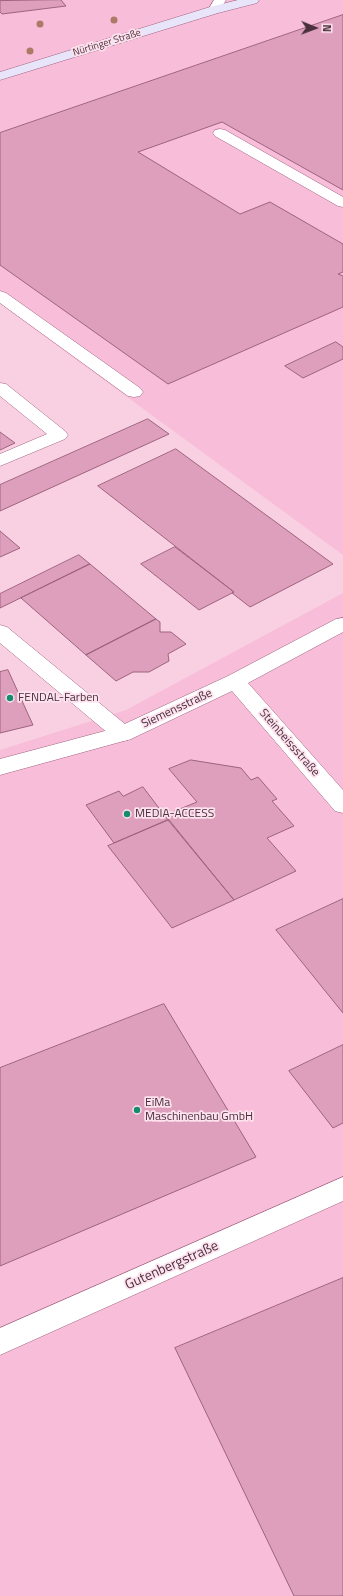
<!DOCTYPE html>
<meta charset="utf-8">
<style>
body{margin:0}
#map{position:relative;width:343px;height:1596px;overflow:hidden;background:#f9d0e2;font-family:"Titillium Web",sans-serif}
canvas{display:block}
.north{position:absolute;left:295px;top:8px;width:40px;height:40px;-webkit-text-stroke:3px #fde2ee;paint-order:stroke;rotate:91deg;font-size:11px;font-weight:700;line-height:16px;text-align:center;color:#4a303c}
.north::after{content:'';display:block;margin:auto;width:14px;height:18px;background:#4a303c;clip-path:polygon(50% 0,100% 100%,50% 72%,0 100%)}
</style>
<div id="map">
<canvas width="343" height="1596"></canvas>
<div class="north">N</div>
</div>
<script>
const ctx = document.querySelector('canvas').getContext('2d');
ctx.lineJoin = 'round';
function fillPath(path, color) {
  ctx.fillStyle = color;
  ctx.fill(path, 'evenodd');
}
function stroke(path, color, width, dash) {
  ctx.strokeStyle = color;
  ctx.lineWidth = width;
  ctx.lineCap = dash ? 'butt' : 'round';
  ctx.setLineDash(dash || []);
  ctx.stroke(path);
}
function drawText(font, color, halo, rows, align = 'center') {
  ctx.font = font + ' "Titillium Web",sans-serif';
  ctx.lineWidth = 3.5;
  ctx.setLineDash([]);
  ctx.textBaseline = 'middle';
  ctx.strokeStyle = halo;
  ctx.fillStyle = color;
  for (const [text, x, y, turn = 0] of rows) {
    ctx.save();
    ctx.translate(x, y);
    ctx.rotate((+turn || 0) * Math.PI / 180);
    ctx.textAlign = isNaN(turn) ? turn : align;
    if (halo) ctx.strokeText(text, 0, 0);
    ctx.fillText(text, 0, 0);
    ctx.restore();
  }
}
const built = new Path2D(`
 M0 0H343V555L0 304Z
 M343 593V1596H0V750L126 710Z`);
const building = new Path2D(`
 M61 0 66 6 2 14 0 12V1Z
 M343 15V190L222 122 138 152 240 214 270 202 343 244V272L338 274 343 276V307L168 384 0 265V133Z
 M336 342 343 347V359L303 378 285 366Z
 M148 419 169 434 0 511V485Z
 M0 432 15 443 0 450Z
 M176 449 333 564 250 607 232 593 234 592 98 486Z
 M0 531 20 548 0 557Z
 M175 547 234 592 199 610 141 564Z
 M79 555 90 564 0 608V594Z
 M90 564 156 619 86 655 21 598Z
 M156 619 160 622V632H171L186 644 168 654 169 661 149 672H133L116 681 86 655Z
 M8 670 33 725 0 733V672Z
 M191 760 241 768 251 780 258 777 277 799 272 801 294 826 267 838 296 871 234 900 165 815 197 802 169 769Z
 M143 787 168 820 114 843 86 805 119 791 123 796Z
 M168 820 234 900 172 928 108 846Z
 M343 899V1013L276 930Z
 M164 1004 256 1157 0 1266V1068Z
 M343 1045V1123L333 1128 289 1071Z
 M343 1278V1596H294L175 1348Z`);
const lane = new Path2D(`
 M220 129 225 130 343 197V207L338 206 215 136 213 133 215 130Z
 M0 291 6 293 140 388 143 392 140 396 134 397 128 396 0 303Z
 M0 383 6 384 65 431 68 435 65 439 0 466V454L47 434 0 396Z
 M0 625 7 627 131 729 134 734 131 739 123 741 115 739 0 643Z`);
const street = new Path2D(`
 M214 0H226L218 13H210L208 10Z
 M343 618V632L248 683 343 790V813L335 811 232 691 131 739 0 775V759L116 728 228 676 336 619Z
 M343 1177V1201L0 1355V1328Z`);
const secondary = new Path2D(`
 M238 0H259L257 3 218 13 0 80V72L210 7Z`);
const trees = [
 [114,20],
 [40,24],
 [30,51]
];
const markers = [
 [10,698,4,"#168c6e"],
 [127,814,4,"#168c6e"],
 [137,1110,4,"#168c6e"]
];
const farStreetnames = [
 ["Nürtinger Straße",107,43,-17]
];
const poiNames = [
 ["FENDAL-Farben",18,698],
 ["MEDIA-ACCESS",135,814],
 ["EiMa",145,1103],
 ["Maschinenbau GmbH",145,1117]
];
const streetNames = [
 ["Siemensstraße",177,709,-25],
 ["Steinbeissstraße",289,743,49]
];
const nearStreetnames = [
 ["Gutenbergstraße",172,1266,-24]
];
fillPath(built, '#f8bdd8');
fillPath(building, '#de9fbc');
stroke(building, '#9d637f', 1);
stroke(lane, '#9f6480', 1);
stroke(street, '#9f6480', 1);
stroke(secondary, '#9f6480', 1);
fillPath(lane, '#fff');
fillPath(street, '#fff');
fillPath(secondary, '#e8e5fa');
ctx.fillStyle = '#ae7966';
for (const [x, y] of trees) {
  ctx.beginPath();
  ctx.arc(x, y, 3.5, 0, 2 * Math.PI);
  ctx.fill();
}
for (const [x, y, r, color] of markers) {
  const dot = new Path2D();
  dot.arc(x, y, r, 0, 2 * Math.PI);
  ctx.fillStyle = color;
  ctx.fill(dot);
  stroke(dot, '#fde2ee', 1.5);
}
drawText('10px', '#4a303c', '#fde2ee', farStreetnames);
drawText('12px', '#4a303c', '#fde2ee', poiNames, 'left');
drawText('12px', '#4a303c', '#fde2ee', streetNames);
drawText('14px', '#4a303c', '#fde2ee', nearStreetnames);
</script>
